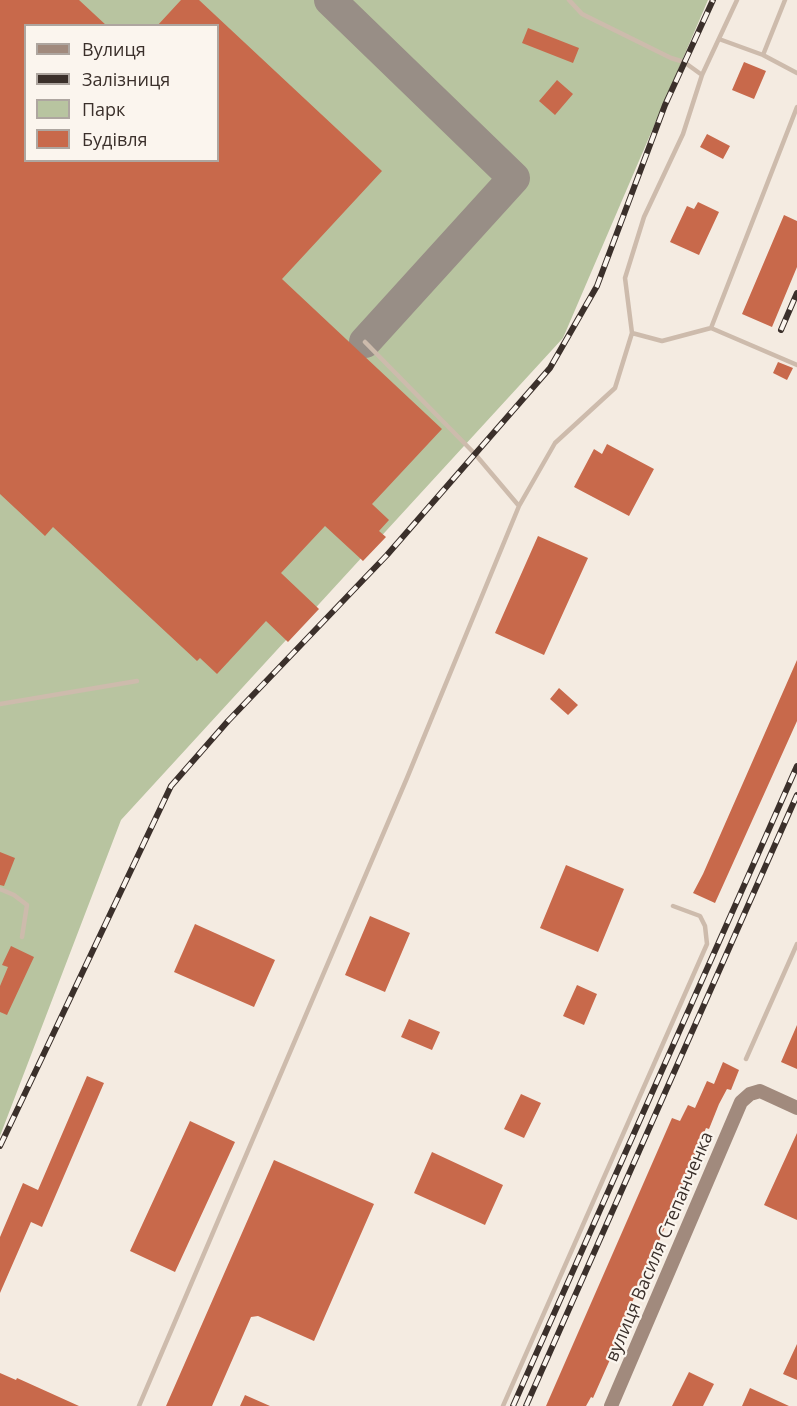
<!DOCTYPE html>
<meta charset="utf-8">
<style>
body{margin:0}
#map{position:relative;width:797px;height:1406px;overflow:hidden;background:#f4ebe1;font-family:"Open Sans",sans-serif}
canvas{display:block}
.legend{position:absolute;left:24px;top:24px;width:195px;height:138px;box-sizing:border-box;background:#fbf5ee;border:2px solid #aea6a0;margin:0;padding:8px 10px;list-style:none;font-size:18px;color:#3b302b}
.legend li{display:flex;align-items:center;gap:12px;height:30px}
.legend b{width:30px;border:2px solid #aea6a0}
</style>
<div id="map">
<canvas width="797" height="1406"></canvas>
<ul class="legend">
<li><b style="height:8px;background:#a18a7d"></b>Вулиця</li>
<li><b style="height:8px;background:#3b302b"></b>Залізниця</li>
<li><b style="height:16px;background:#b8c4a0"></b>Парк</li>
<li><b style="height:16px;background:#c8694b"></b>Будівля</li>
</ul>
</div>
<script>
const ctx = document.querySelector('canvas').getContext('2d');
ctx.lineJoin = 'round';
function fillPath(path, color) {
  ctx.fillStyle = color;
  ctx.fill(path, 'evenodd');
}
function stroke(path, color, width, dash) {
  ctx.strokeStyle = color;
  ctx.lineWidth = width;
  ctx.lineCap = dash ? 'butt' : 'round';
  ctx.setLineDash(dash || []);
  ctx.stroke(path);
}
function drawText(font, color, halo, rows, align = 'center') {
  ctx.font = font + ' "Open Sans",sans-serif';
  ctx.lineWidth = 4.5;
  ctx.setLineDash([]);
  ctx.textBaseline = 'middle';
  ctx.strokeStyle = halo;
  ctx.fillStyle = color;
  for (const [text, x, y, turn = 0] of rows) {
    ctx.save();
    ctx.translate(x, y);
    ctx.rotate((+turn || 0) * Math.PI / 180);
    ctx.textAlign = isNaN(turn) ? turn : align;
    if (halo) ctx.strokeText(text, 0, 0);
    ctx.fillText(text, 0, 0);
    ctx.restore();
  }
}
const green = new Path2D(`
 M0 0H708L563 338 121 820 0 1136ZM26 26H218V160H26Z`);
const taxiway = new Path2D(`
 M330 0 514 178 365 342`);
const building = new Path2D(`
 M0 0H79L107 26H26V160H218V26H157L181 0H199L382 171 282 279 442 429 372 504 389 520 379 531 386 537 363 561 325 526 281 573 319 609 288 642 266 621 217 674 200 658 197 661 53 527 45 536 0 494Z
 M528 28 579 48 573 63 522 43Z
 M744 62 766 71 754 99 732 90Z
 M557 80 573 94 555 115 539 101Z
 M707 134 730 146 723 159 700 147Z
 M698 202 719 212 699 255 670 242 687 206 694 209Z
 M784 215 797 221V267L772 327 742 314Z
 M778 362 793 368 787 380 773 373Z
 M607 444 654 469 629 516 574 487 594 449 602 454Z
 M538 536 588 558 544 655 495 633Z
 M797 660V721L715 903 693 893 703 874Z
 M559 688 578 705 568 715 550 699Z
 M0 852 15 858 4 886 0 885Z
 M566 865 624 889 598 952 540 928Z
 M370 916 410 933 385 992 345 975Z
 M195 924 275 960 254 1007 174 972Z
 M11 946 34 957 7 1015 0 1012V986L8 967 2 965Z
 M577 985 597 994 584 1025 563 1016Z
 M409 1019 440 1032 432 1050 401 1037Z
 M797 1025V1069L781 1062Z
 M723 1062 739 1070 731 1090 727 1089 719 1104 709 1129 706 1128 650 1263 613 1344 616 1346 593 1398 591 1397 586 1406H546L672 1118 680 1121 688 1105 695 1108 707 1081 714 1084Z
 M87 1076 104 1083 42 1227 31 1222 0 1293V1237L23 1183 38 1190Z
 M521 1094 541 1103 524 1138 504 1129Z
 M190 1121 235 1142 175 1272 130 1251Z
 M797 1133V1220L764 1205Z
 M432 1152 503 1185 485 1225 414 1193Z
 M274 1160 374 1204 314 1341 258 1316 251 1317 212 1406H166Z
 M797 1344V1380L783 1374Z
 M689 1372 714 1384 703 1406H672Z
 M0 1373 16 1380 17 1378 79 1406H0Z
 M750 1388 789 1406H742Z
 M245 1395 270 1406H240Z`);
const lane = new Path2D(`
 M569 0 582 14 671 58 684 62 702 75
 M785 0 763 55 797 73
 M719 39 763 55
 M711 328 797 365
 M632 333 662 341 711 328 797 107
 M365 342 475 454 519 506
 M0 704 137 681
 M0 889 14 895 27 905 22 937
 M746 1059 797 944
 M139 1406 407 778 519 506 555 443 615 388 632 333 625 278 644 217 683 134 702 75 737 0
 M503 1406 707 944 705 926 700 916 673 906`);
const secondary = new Path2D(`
 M611 1406 741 1102 750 1094 760 1091 797 1108`);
const rail = new Path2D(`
 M781 330 797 293
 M0 1146 171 786 228 721 387 555 550 368 597 286 665 105 713 0
 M513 1406 797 766
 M526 1406 797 795`);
const streetNames = [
 ["вулиця Василя Степанченка",660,1247,-67]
];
fillPath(green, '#b8c4a0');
stroke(taxiway, '#988e86', 32);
fillPath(building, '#c8694b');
stroke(lane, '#cdbbac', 4.5);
stroke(secondary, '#a18a7d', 14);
stroke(rail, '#3b302b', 6);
stroke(rail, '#fbf5ee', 4, [11]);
drawText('18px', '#3b302b', '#fbf5ee', streetNames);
</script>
